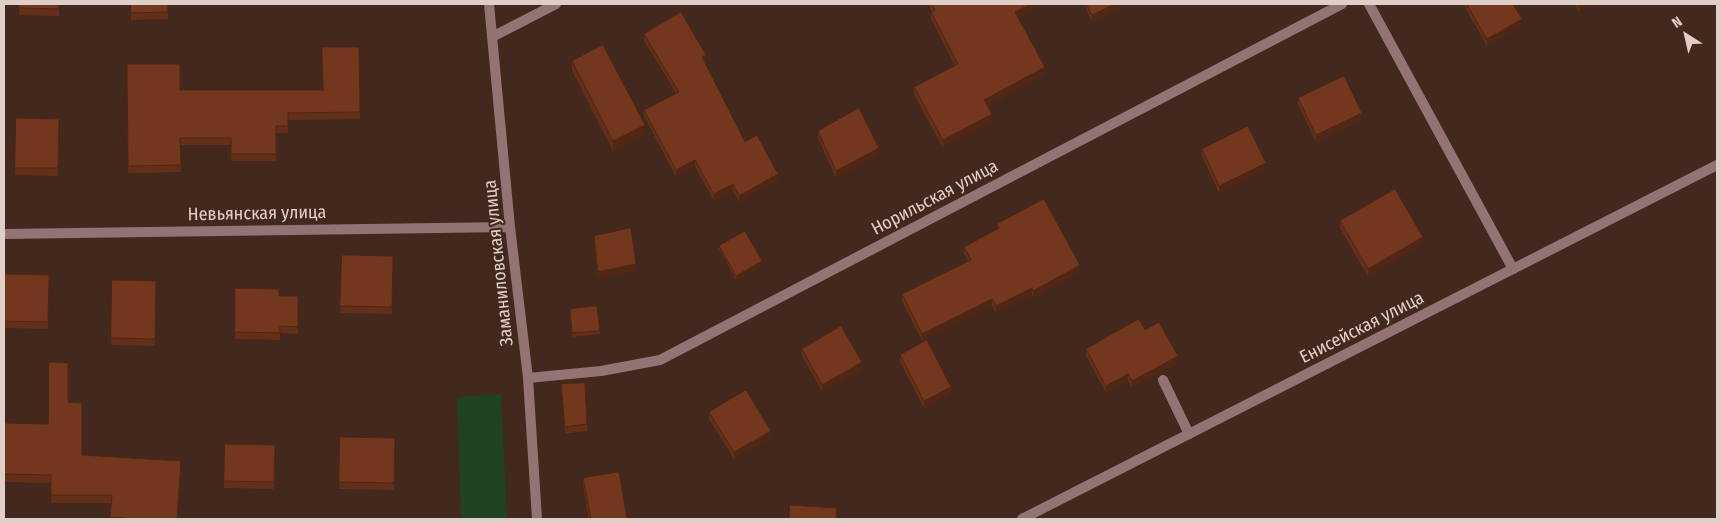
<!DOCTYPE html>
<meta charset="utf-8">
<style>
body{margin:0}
#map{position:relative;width:1721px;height:523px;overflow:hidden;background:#42281d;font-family:"Fira Sans Condensed",sans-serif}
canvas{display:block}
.frame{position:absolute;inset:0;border:5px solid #e0cec8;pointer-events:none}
.north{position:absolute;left:1661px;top:10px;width:50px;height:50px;-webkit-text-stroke:4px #42281d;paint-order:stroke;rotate:325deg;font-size:14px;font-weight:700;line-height:20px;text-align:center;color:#e0cec8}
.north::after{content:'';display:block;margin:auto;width:18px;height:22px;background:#e0cec8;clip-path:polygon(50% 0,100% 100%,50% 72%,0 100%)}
</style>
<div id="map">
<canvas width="1721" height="523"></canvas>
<div class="frame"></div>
<div class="north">N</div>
</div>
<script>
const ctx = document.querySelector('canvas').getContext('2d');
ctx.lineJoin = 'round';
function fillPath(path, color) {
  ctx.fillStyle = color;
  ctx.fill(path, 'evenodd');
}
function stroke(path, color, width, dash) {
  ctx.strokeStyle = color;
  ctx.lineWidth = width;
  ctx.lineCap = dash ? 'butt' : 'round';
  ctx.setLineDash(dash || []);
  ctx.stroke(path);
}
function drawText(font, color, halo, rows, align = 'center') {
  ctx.font = font + ' "Fira Sans Condensed",sans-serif';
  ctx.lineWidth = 4;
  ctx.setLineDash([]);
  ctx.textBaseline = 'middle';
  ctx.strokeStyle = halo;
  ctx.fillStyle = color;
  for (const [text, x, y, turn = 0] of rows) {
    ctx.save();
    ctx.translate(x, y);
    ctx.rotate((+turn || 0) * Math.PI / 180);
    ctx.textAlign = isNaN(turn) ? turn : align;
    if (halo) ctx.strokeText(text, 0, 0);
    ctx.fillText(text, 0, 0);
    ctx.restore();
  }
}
const green = new Path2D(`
 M501 394 507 519H461L457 397Z`);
const service = new Path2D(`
 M1369 4 1513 269
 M1163 380 1189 434`);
const minor = new Path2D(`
 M489 4 510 227 528 378 537 519
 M492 37 556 4
 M4 234 510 227
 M528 378 601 371 660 360 1342 4
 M1022 519 1717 165`);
const wall = new Path2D(`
 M19 4H67H59V16L19 15Z
 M121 4H168V19L131 20V4Z
 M928 4H1038V8L1018 18 1045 75 987 106 992 122 943 148 914 95V87L955 66 931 19V12H932Z
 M1084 4H1120V8L1092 22Z
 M1463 4H1513L1522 26 1487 46Z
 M1575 4H1594L1579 12Z
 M644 34 706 61 704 63 745 142 778 181 739 202 733 191 714 201 695 167 676 177 644 116V110L676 93 644 41Z
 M359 47 360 119 288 120V133H276V161H231V145H180L181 172 128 173 127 64 180 90H323Z
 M572 61 645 135 613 151 572 71Z
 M1298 98 1362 120 1316 142 1298 105Z
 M16 118 59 119 58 176 15 175Z
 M818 131 879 155 836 178 818 138Z
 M1202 149 1266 170 1219 193 1202 156Z
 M1340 221 1423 244 1368 277 1340 228Z
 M997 224 1080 272 1033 298 1032 295 996 313 992 306 922 341 902 301V294L968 261 964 254V247L997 229Z
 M594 236 636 271 598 279 594 243Z
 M719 246 762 265 736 280 719 249Z
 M342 255 393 256 392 314 340 313Z
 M4 274 49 275 48 329 4 328Z
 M112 280 156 281 155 346 111 345Z
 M235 288 279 296H298V334L280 333V340L235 339Z
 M570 313 600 331V334L572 337Z
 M1145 330 1178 363 1132 388 1128 381 1106 393 1086 356V349Z
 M802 349 862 370 822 392 802 356Z
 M900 355 951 394 924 408 900 362Z
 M561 384 587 424V431L565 434Z
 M68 402 82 455 181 469 178 519H110L111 503H51V483L4 482V423L48 424Z
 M709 412 771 438 734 459 709 419Z
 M340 437 395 438 394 490 339 489Z
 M225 444 275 445 274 489 224 488Z
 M583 478 627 519H589L583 485Z`);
const shadedWall = new Path2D(`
 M1031 4H1038V8L1015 20V12Z
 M1115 4H1120V8L1092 22V15Z
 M1579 4H1594L1579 12Z
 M1522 19V26L1487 46V39Z
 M706 55V61L702 64V57Z
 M1045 67V75L984 107V100Z
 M1362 113V120L1316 142V135Z
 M992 114V122L943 148V140Z
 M645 125V135L613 151V141Z
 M879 148V155L836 178V171Z
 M695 160V167L676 177V170Z
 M1266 163V170L1219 193V186Z
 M778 174V181L739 202V196Z
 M733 184V191L714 201V194Z
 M1423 237V244L1368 277V269Z
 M762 261V265L736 280V276Z
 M636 264V271L598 279V272Z
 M1080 265V272L1033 298V291Z
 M1032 288V295L996 313V306Z
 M992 299V306L922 341V334Z
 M1178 356V363L1132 388V381Z
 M862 362V370L822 392V385Z
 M1128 374V381L1106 393V386Z
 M951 387V394L924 408V401Z
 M771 431V438L734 459V452Z
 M181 461 178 519H177Z`);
const building = new Path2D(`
 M19 4H59V9L19 8Z
 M131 4H168V12L131 13Z
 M932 4H1031L1015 12 1045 67 984 100 992 114 943 140 914 87 958 64 931 12 935 10Z
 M1087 4H1115L1092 15Z
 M1467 4H1513L1522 19 1487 39Z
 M681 12 706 55 702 57 745 142 757 135 778 174 739 196 733 184 714 194 695 160 676 170 644 110 679 92 644 34Z
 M603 45 645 125 613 141 572 61Z
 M322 47H359L360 112 288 113V126H276V154H231V138H180L181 165 128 166 127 64H180V90H323Z
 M1344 76 1362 113 1316 135 1298 98Z
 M859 108 879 148 836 171 818 131Z
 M16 118 59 119 58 168H15Z
 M1248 126 1266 163 1219 186 1202 149Z
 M1395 189 1423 237 1368 269 1340 221Z
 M1044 199 1080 265 1033 291 1032 288 996 306 992 299 922 334 902 294 971 260 964 247 999 228 997 224Z
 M631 228 636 264 598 272 594 236Z
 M745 231 762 261 736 276 719 246Z
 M342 255 393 256 392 307 340 306Z
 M4 274 49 275 48 322 4 321Z
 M112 280 156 281 155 339 111 338Z
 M235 288 279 289V296H298V327L280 326V333L235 332Z
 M597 306 600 331 572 333 570 309Z
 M1139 319 1145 330 1159 322 1178 356 1132 381 1128 374 1106 386 1086 349Z
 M841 326 862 362 822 385 802 349Z
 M927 340 951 387 924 401 900 355Z
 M49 362 68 363V402L82 403V455L181 461 177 519H139L110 517 112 495H51V475L4 474V423L48 424Z
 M585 383 587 424 565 427 561 384Z
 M746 390 771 431 734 452 709 412Z
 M340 437 395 438 394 483 339 482Z
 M225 444 275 445 274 482 224 481Z
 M619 472 627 519H591L583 478Z
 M790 505 837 508 836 519H789Z`);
const streetNames = [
 ["Норильская улица",935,198,-28],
 ["Невьянская улица",257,214,-1],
 ["Заманиловская улица",499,263,-96],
 ["Енисейская улица",1362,328,-27]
];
fillPath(green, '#1f4322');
stroke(service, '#947374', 10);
stroke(minor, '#947374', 10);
fillPath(wall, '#632f19');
fillPath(shadedWall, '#502614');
fillPath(building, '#73371d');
stroke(building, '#502614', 1);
drawText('18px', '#e0cec8', '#42281d', streetNames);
</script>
